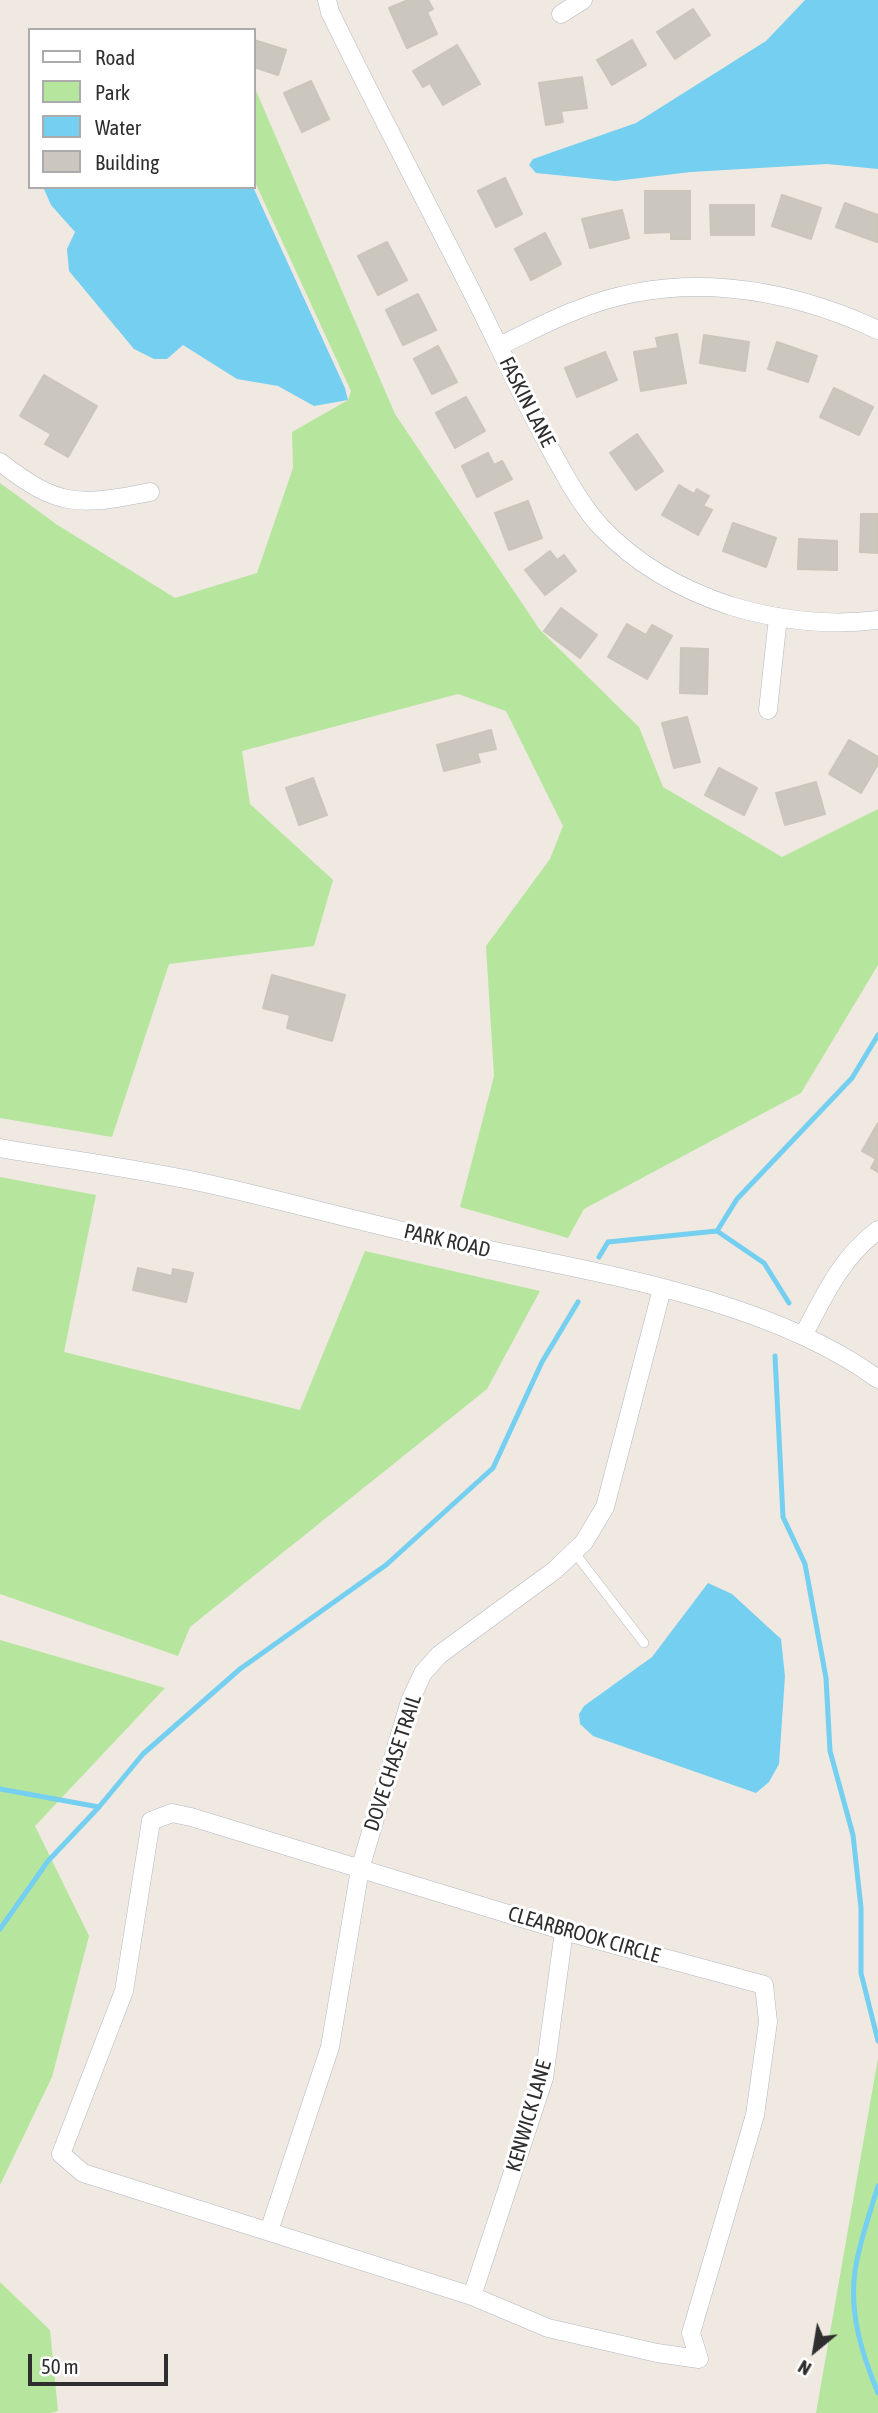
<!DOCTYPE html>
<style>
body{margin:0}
#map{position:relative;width:878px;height:2413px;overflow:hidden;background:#efe9e1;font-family:"Asap Condensed",sans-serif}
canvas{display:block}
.legend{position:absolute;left:28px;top:28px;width:228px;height:161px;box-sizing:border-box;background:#fff;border:2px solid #ababab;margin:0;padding:9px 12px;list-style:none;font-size:21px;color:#2e2e2e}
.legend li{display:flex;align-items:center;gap:14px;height:35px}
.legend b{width:35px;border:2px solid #ababab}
.north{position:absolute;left:780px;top:2315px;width:70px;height:70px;-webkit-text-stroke:5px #fff;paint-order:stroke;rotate:210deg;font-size:19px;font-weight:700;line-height:28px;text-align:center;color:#2e2e2e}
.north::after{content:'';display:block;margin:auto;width:24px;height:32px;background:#2e2e2e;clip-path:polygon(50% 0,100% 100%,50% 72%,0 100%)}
.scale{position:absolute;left:28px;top:2354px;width:140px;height:32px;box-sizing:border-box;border:4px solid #2e2e2e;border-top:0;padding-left:9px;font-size:21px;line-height:24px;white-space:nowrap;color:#2e2e2e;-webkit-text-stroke:5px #fff;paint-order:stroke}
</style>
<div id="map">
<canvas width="878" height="2413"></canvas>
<ul class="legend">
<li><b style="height:9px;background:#fff"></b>Road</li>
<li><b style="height:19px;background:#b6e59e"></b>Park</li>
<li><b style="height:19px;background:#75cff0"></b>Water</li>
<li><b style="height:19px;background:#cbc7bf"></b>Building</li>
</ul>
<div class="north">N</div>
<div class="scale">50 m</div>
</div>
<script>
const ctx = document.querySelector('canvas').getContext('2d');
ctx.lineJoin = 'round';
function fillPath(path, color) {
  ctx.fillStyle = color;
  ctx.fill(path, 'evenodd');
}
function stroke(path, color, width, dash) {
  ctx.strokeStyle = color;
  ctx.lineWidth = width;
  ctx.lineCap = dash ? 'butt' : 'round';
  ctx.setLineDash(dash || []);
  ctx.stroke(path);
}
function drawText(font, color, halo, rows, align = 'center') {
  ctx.font = font + ' "Asap Condensed",sans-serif';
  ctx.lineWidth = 6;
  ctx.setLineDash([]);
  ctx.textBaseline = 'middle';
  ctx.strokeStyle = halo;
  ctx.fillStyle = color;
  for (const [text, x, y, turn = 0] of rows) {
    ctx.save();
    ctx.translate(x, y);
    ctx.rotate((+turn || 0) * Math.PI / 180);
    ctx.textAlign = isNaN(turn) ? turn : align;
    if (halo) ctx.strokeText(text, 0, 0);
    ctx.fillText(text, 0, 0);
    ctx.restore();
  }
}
const green = new Path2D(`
 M254 86 395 414 540 630 639 727 663 787 782 857 878 809V965L801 1093 584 1209 568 1238 460 1207 494 1076 486 946 550 859 563 826 506 711 458 694 242 751 250 804 333 880 314 946 169 964 112 1137 0 1118V483L56 524 175 598 257 573 293 468 292 432 348 400 351 391 254 180Z
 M0 1177 96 1195 64 1352 300 1410 365 1251 540 1291 487 1389 190 1627 178 1656 0 1594Z
 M0 1640 165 1688 35 1826 89 1936 52 2077 0 2185Z
 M878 2058V2413H816Z
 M0 2282 50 2330 58 2411 50 2413H0Z`);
const water = new Path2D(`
 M805 0H878V169L827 164 691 172 615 181 536 173 529 165 533 159 636 123 766 41Z
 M43 187H253L345 388 348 400 314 406 278 386 237 379 183 345 167 359H154L134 349 69 271 67 249 75 232 51 205Z
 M708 1583 732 1594 781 1639 785 1676 779 1764 769 1782 756 1793 593 1736 580 1724 579 1714 584 1706 652 1657Z`);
const stream = new Path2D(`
 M717 1231 737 1199 852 1078 878 1035
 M599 1257 608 1242 717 1231 764 1263 789 1303
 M775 1356 783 1517 805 1564 826 1678 830 1751 853 1835 861 1908V1973L878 2041
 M0 1789 99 1807
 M0 1929 48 1861 99 1807 143 1754 240 1669 386 1565 493 1468 542 1362 578 1302
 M878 2186C870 2213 859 2243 855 2271 849 2314 862 2354 878 2393`);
const building = new Path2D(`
 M408 0H428L433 9 427 12 437 34 407 48 389 8Z
 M693 9 710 35 675 59 657 32Z
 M254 40 286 50 278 75 254 67Z
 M632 40 646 65 612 85 597 60Z
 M457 45 480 84 443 105 430 83 423 87 413 71Z
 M582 77 587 108 561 111 563 122 546 125 539 83Z
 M311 81 329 119 302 132 284 93Z
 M505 178 522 214 496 227 478 191Z
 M645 191H690V239H671V232L645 233Z
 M782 195 821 208 811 239 772 226Z
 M845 203 878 215 877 242 836 227Z
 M710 205H754V235H711Z
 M622 210 629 238 590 248 582 219Z
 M545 233 561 264 531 280 515 249Z
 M387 242 407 280 378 295 358 256Z
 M418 294 436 330 403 345 386 310Z
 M677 334 686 383 641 391 634 352 658 348 656 338Z
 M704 335 749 342 745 371 700 363Z
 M777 342 817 356 808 382 768 369Z
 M438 346 457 382 432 394 414 359Z
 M605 352 617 380 577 397 565 368Z
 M44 375 97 406 68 457 45 444 51 434 20 416Z
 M834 388 873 407 859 435 820 417Z
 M466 397 485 431 455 448 436 413Z
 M637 434 663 471 636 490 610 453Z
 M488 453 494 465 502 461 512 479 477 497 462 466Z
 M679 485 694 494 697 489 709 496 703 506 712 510 698 535 662 515Z
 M528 501 542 538 509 550 495 513Z
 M861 514H878V553L860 552Z
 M733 523 776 538 766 567 723 551Z
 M799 539 837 541V570L798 569Z
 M550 551 557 560 564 555 576 571 545 595 525 570Z
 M561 608 597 635 580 658 544 631Z
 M627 624 646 635 652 625 672 636 647 679 608 657Z
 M681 648 708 649 707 694 680 693Z
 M687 717 700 762 674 768 662 723Z
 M491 730 496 749 477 753 480 762 444 771 437 745Z
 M849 740 878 757V764L861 793 829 774Z
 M719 768 757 788 744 815 705 795Z
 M313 778 327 815 299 825 286 788Z
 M816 782 825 814 785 825 776 793Z
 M272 975 345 995 332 1041 287 1028 290 1015 263 1008Z
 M878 1123V1172L871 1168 876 1159 862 1151Z
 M138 1268 172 1276 173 1269 193 1273 186 1302 133 1290Z`);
const lane = new Path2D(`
 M574 1552 644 1643`);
const street = new Path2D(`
 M327 0 330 12C376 107 426 201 474 296 500 348 524 401 552 452 567 479 581 505 601 527 637 565 682 590 731 606 778 620 829 626 878 620
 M561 14 583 0
 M499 346C525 334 550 320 577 310 676 270 784 286 878 330
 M0 462C59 508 79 506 150 492
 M768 710 778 617
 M0 1148C70 1160 140 1169 209 1184 290 1202 371 1225 452 1242 588 1272 764 1296 878 1379
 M804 1334C825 1294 841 1258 878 1230
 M172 1813 191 1817 564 1931 764 1985 768 2022 755 2115 691 2333 699 2359 657 2353 548 2328 472 2296 83 2173 61 2154 124 1991 151 1821Z
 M269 2231 330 2047 360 1869 410 1701 423 1673 439 1655 555 1570 584 1542 605 1507 662 1289
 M472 2296 544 2078 564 1931`);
const streetNames = [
 ["FASKIN LANE",527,402,63],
 ["PARK ROAD",447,1241,13],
 ["DOVE CHASE TRAIL",393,1763,-72],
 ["CLEARBROOK CIRCLE",584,1935,16],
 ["KENWICK LANE",529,2116,-74]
];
fillPath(green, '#b6e59e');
fillPath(water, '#75cff0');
stroke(stream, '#75cff0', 5);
fillPath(building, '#cbc7bf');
stroke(building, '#cbc5ba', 2);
stroke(lane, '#b4b7c1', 10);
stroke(street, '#b4b7c1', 19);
stroke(lane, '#fff', 9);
stroke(street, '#fff', 18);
drawText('21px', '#2e2e2e', '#fff', streetNames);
</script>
